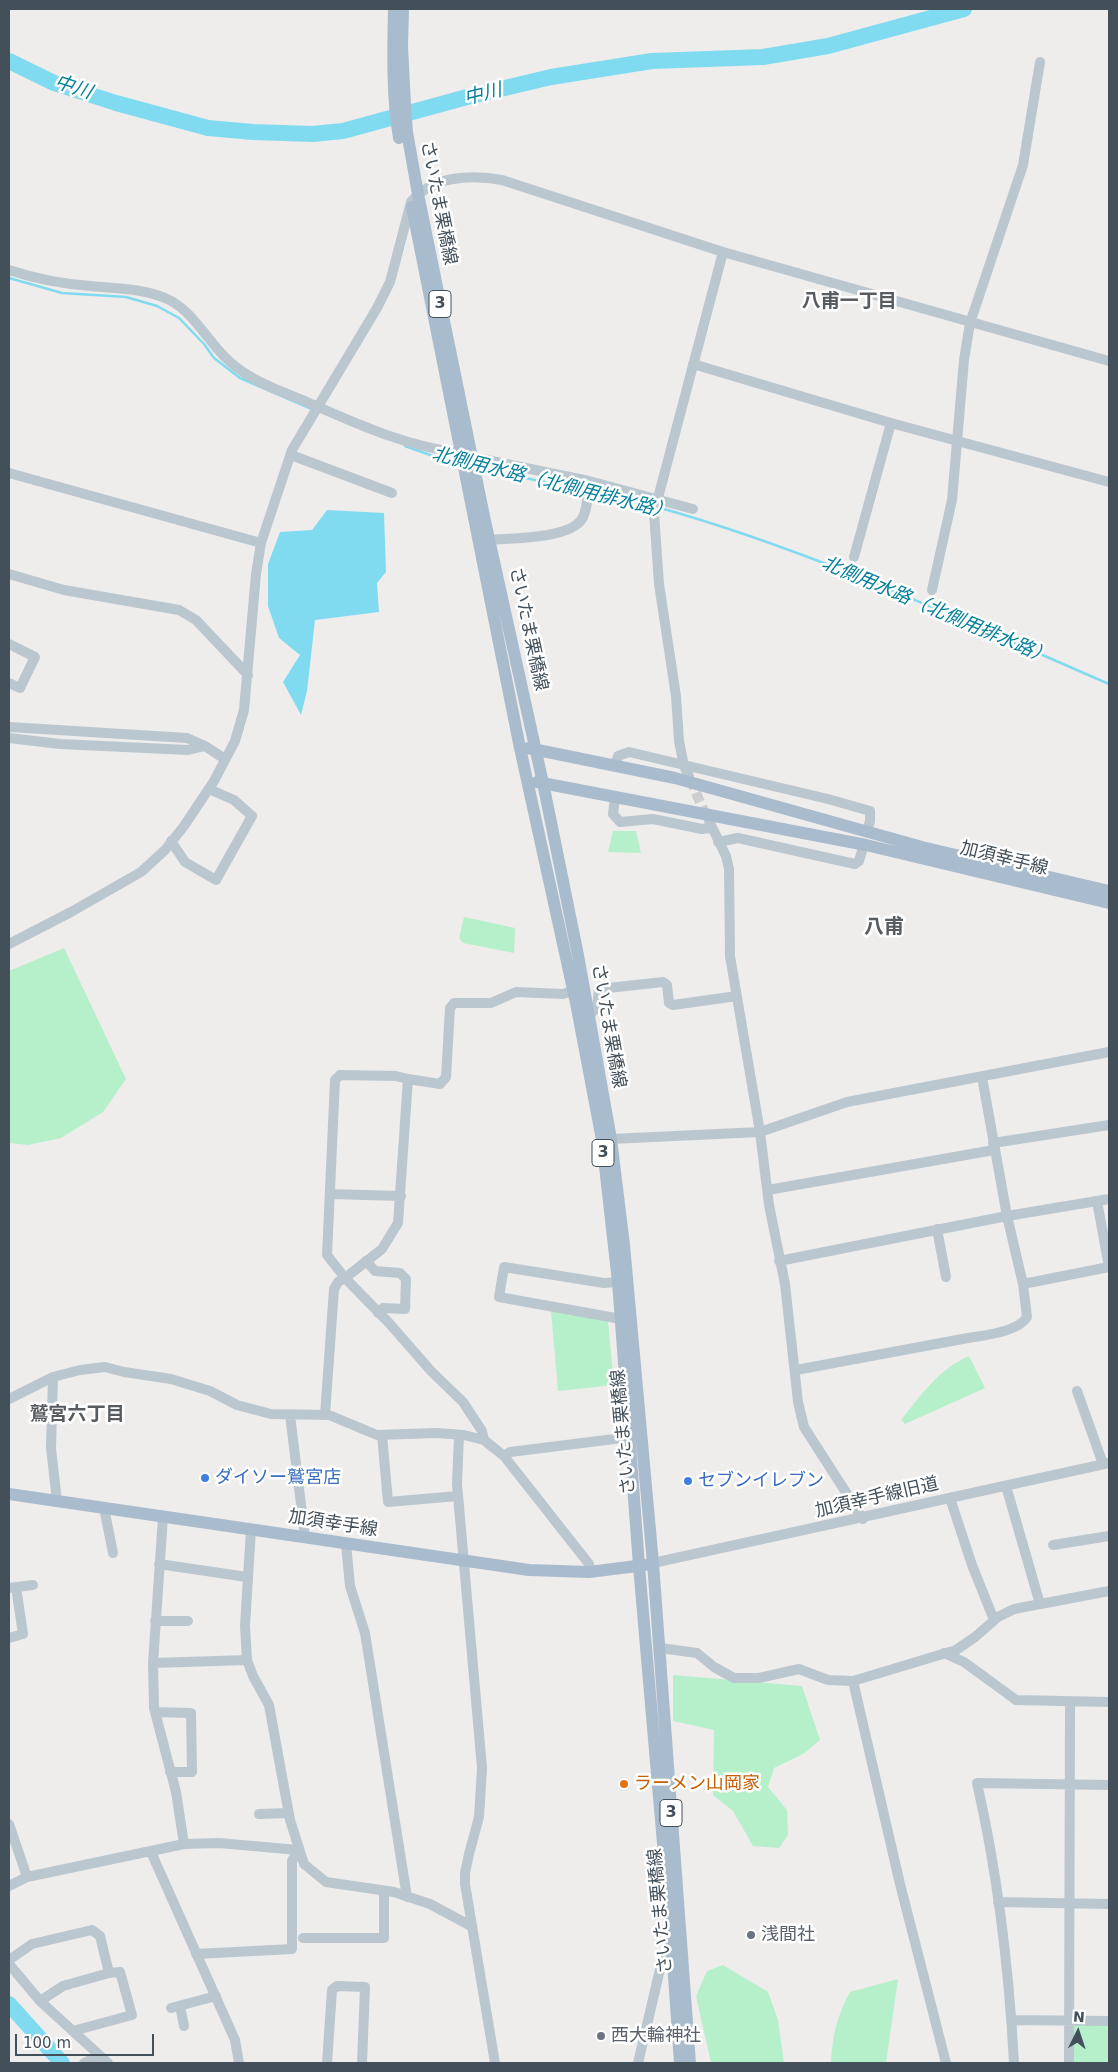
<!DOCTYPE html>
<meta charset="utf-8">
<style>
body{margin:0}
#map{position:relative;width:1118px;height:2072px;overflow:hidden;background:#efecec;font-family:"DejaVu Sans",sans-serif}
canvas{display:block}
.frame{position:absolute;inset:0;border:10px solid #43505a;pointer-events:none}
.north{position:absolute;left:1053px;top:2007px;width:50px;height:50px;-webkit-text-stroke:4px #fff;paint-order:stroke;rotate:4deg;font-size:14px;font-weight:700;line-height:20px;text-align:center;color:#43505a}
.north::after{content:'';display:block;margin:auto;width:18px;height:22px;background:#43505a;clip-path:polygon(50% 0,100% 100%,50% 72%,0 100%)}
.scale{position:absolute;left:15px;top:2034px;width:139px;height:22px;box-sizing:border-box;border:2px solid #43505a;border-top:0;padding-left:6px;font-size:15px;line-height:18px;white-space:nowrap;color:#43505a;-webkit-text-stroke:4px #fff;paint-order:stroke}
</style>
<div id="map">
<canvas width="1118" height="2072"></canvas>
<div class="frame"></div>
<div class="north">N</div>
<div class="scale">100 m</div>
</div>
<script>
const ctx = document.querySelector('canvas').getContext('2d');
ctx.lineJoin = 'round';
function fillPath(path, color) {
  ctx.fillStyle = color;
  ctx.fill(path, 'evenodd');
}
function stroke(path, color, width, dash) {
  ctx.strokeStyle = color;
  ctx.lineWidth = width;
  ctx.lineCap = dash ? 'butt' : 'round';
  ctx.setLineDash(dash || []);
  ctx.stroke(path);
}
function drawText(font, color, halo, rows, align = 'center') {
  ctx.font = font + ' "DejaVu Sans","Noto Sans JP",sans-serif';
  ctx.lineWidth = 5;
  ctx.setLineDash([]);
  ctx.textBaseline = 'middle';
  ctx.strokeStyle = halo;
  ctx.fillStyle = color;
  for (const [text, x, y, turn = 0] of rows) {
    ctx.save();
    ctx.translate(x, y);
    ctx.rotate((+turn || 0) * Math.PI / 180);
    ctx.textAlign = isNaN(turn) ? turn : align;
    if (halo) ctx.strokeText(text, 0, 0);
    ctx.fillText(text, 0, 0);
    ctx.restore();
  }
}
const green = new Path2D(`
 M613 831H636L641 853 608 852Z
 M464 917 515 928 514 953 463 943 459 938Z
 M64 948 126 1079 103 1112 61 1138 28 1145 9 1143V971Z
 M551 1311 608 1321 614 1385 558 1391Z
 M969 1356 985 1388 905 1424 901 1420C921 1395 939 1369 969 1356Z
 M673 1675 802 1686 820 1740 803 1754 774 1768 768 1787 787 1810 788 1835 779 1848 753 1846 733 1811 713 1795 714 1730 673 1721Z
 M723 1965 768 1992 778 2020 784 2063H711L696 1996 707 1971Z
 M898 1979 886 2063H831C832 2036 837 2016 850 1992Z
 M1077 2023H1109V2063H1073V2027Z`);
const water = new Path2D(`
 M327 510 384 513 386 572 377 583 379 612 315 620 307 691 301 715 283 682 300 655 279 638 268 606V564L280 532 312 530Z`);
const stream = new Path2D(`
 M9 278 62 293 126 297 157 306 179 318 204 344 214 358 240 378 314 410
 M405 446 433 456 459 463
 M479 468 586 491
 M592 492 652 505
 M657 507C814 551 961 620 1109 684`);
const river = new Path2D(`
 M9 61 54 83 116 103 208 128 253 132 312 134 343 131 467 97 551 77 652 61 763 57 828 46 964 9
 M9 2004 62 2063`);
const minorTunnel = new Path2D(`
 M690 779 707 818`);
const minor = new Path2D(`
 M9 270C36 279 62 284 91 286 116 289 142 288 165 298 194 310 207 342 230 362 251 381 281 391 307 402 357 424 407 447 462 453
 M693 364 891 423 1109 482
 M291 455 392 493
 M472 457 589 481 693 509
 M9 473 261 543
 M490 540C512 538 569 539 582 519 588 508 588 493 589 481
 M854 557 891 423
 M9 574 64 590 179 610 196 620 248 675
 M932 590 952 500 964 360 970 323 1023 165 1040 62
 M9 644 35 657 20 688 9 683
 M9 727 187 738 205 746
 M9 738 60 744 188 750 205 746 225 759
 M615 765 618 756 629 752 828 799 870 811V821L867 831
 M689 776 684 766 679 741 676 696 659 584 654 513 723 252
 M615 797 613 814 620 822 653 819 702 829 711 828
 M709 821 726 856 729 869 730 956 760 1132 769 1205 785 1284 798 1402 804 1427 863 1519
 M171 841 185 862 216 880 252 816 234 800 209 789
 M718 842 738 838 855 864 859 861 864 844
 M9 944 71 912 141 872 165 850 184 826 214 781 235 741 244 710 256 574 261 543 292 450 377 308 390 282 411 202C432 176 471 174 502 180L723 252 1109 361
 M586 1020 597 1007 599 989 663 982 667 985 669 1003 673 1005 737 996
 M408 1079 396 1076 340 1075 335 1080 327 1255 345 1278 382 1249 398 1223 408 1079 440 1084 446 1077 450 1008 454 1003H491L516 992 563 994 572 991
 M611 1139 760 1132 847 1102 1109 1052
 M993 1143 1109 1125
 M768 1190 994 1150
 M330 1194 401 1196
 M1097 1201 1109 1267 1023 1284 1007 1216Z
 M1097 1201 1109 1199
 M937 1229 946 1277
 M366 1261 375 1271 400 1273 406 1279 405 1309 383 1308 378 1313
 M779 1261 1007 1216 982 1077
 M618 1282 604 1283 504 1267 499 1297 621 1319
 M796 1370 968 1338C985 1335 1018 1332 1027 1317L1023 1284
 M53 1377 51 1448 57 1501
 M1077 1391 1103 1464
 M9 1399 53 1377 80 1370 105 1367 124 1372 171 1379 210 1391 237 1405 271 1414 329 1415 377 1435 437 1433 464 1435 484 1440 504 1456 589 1564V1572
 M290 1415 305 1537
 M325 1415 334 1289 338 1282 345 1278 389 1323 431 1371 463 1402 482 1431 484 1440
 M382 1435 388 1502 458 1496
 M459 1435 457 1484 482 1768 479 1817 469 1854 465 1873V1884L495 2063
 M504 1456 510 1452 630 1437
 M1006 1486 1040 1604
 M950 1498 972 1565 994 1620
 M104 1508 113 1553
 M163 1517 153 1663 154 1708 176 1792 184 1844
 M251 1529 245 1626 247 1660 253 1676 269 1705 290 1820 304 1864 326 1882 394 1892 430 1904 471 1926
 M346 1544 350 1586 365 1633 407 1897
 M1053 1545 1109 1536
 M653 1563 1109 1463
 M159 1564 247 1577
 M9 1588 33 1585
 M155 1621H188
 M9 1638 23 1634 16 1587
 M660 1648 697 1653 714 1667 734 1678H759L799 1669 828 1680 853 1681 956 1650 975 1637 998 1617 1014 1609 1109 1591
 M944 1653 964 1662 1016 1700 1109 1702
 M153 1663 247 1660
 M853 1681 900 1884 946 2063
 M155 1712 191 1713 192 1772H170
 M259 1814 289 1813
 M9 1824 27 1877
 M151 1852 235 2040 239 2063
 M9 1886 27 1877 184 1844 219 1843 298 1850
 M998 1902 1109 1904
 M303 1938H384V1891
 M196 1954 292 1949V1861L298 1850
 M9 1960 32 1944 92 1930 100 1936 109 1973 63 1986 40 2001
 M9 1964 40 2001 108 2063
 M180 2006 184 2026
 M171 2008 216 1996
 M1012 2020 1109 2021
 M73 2031 132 2015 120 1972 109 1973
 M84 2063 99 2056
 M327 2063 332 1990 337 1986 365 1987 362 2063
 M638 2063 661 1965 672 1947
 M1014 2063C1009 1970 998 1875 977 1783L1109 1785
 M1069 2063 1070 1703`);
const major = new Path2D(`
 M394 9C393 52 392 96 399 138
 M403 9 402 46 405 105 407 132 418 194 485 521 543 783 578 955 611 1139 624 1245 653 1563 690 2063
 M412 207 520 748 576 1003 602 1140 618 1282 639 1566 672 1947 680 2063
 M528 748 675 778 922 847 1109 891
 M537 782 866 845 1109 903
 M9 1494 529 1570 589 1572 645 1565`);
const markers = [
 [205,1478,5,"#3f7fe0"],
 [688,1481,5,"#3f7fe0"],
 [624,1784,5,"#e8710a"],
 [751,1935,5,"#6b7280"],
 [601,2036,5,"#6b7280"]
];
const shields = [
 [440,304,22],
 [603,1153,22],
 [671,1813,22]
];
const shieldNames = [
 ["3",440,304],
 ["3",603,1153],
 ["3",671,1813]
];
const streetNames = [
 ["さいたま栗橋線",438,203,79],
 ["さいたま栗橋線",528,629,78],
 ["加須幸手線",1004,859,14],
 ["さいたま栗橋線",608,1026,80],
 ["さいたま栗橋線",624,1432,-95],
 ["加須幸手線旧道",877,1498,-13],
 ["加須幸手線",333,1524,9],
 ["さいたま栗橋線",661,1911,-95]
];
const shopNames = [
 ["ダイソー鷲宮店",215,1478],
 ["セブンイレブン",698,1481]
];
const foodNames = [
 ["ラーメン山岡家",634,1784]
];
const worshipNames = [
 ["浅間社",761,1935],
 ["西大輪神社",611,2036]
];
const waterNames = [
 ["中川",73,88,18],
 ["中川",483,95,-14],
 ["北側用水路（北側用排水路）",552,484,14],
 ["北側用水路（北側用排水路）",936,611,23]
];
const neighbourhoodNames = [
 ["八甫一丁目",849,302],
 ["鷲宮六丁目",77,1415]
];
const quarterNames = [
 ["八甫",884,928]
];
fillPath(green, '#b6f0cb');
fillPath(water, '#81dbf0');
stroke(stream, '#81dbf0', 2.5);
stroke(river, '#81dbf0', 16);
stroke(minorTunnel, '#cdcdcf', 10, [10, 5]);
stroke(minor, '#bbc7cf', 10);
stroke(major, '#a9bccd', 12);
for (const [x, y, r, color] of markers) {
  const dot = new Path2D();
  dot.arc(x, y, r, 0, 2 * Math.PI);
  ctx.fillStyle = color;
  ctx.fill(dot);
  stroke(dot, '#fff', 2);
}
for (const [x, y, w] of shields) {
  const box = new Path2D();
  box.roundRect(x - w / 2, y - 13.5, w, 27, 4);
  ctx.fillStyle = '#fff';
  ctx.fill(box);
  stroke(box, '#43505a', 1);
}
drawText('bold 16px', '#43505a', null, shieldNames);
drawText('18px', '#43505a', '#fff', streetNames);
drawText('18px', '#366cbe', '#fff', shopNames, 'left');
drawText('18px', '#c56008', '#fff', foodNames, 'left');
drawText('18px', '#5b616d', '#fff', worshipNames, 'left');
drawText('italic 19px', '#06809c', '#fff', waterNames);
drawText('bold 19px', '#585c61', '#fff', neighbourhoodNames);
drawText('bold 20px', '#585c61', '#fff', quarterNames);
</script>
